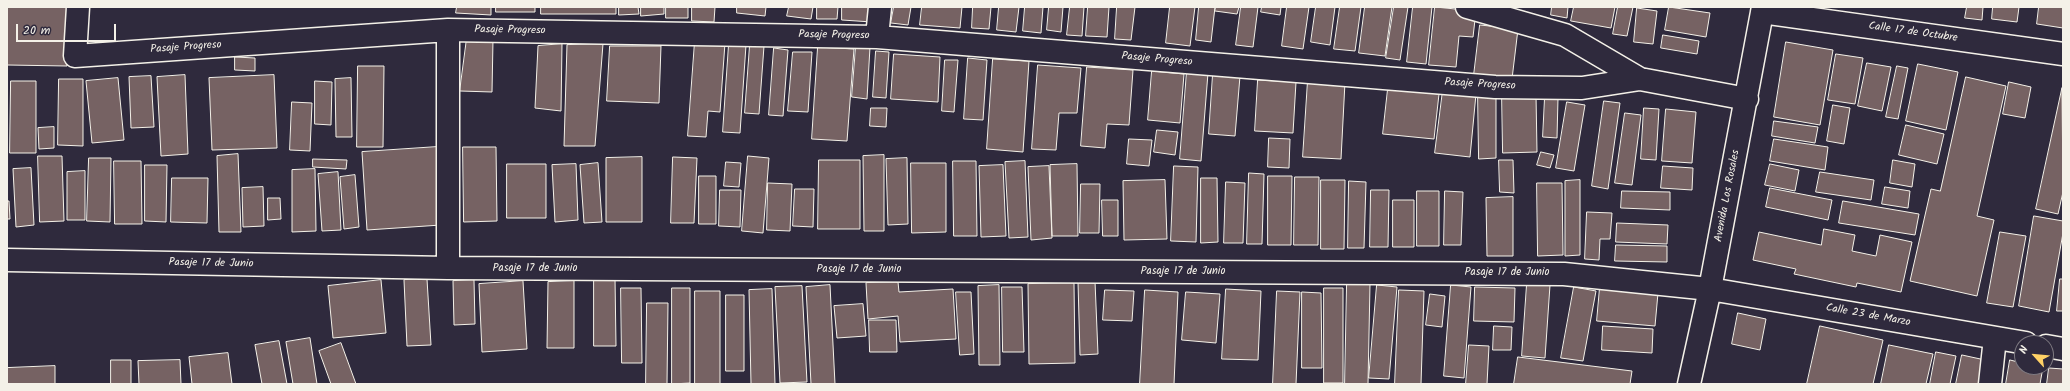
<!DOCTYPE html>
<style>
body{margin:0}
#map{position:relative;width:2070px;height:391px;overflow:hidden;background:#2f2a3d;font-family:Kalam,sans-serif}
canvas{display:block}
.frame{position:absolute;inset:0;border:8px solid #f4f1e8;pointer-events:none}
.north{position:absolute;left:2014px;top:335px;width:40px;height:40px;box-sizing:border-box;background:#2f2a3d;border:1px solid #7e7a81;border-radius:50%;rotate:297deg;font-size:11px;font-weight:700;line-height:16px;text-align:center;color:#f4f1e8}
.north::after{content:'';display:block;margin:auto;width:14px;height:18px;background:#ffd166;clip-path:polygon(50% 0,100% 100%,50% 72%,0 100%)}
.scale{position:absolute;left:16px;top:24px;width:100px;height:18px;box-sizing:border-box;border:2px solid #f4f1e8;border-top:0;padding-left:5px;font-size:12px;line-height:14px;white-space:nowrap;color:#f4f1e8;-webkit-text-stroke:3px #2f2a3d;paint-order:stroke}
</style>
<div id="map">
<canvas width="2070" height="391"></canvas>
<div class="frame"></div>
<div class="north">N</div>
<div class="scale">20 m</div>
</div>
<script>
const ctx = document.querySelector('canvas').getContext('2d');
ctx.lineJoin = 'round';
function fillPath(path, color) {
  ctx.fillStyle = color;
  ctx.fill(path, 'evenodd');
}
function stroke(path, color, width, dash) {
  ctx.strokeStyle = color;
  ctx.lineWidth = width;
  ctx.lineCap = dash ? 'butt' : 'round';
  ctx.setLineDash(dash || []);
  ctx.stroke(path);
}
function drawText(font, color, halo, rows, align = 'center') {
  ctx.font = font + ' Kalam,sans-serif';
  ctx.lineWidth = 3.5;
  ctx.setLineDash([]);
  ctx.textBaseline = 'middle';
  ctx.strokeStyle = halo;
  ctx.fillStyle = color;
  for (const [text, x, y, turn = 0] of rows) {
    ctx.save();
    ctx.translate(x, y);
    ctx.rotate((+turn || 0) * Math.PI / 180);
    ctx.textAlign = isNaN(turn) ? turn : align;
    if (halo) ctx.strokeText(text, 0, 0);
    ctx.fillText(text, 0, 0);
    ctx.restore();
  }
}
const building = new Path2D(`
 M7 7H68L67 66 7 65Z
 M457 7H491V15L456 13Z
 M496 7H535V12H496Z
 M541 7H616V14H541Z
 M619 7H638L639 14 619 15Z
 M641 7H664V14L641 16Z
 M666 7H688V18H666Z
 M692 7H715L714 22 692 21Z
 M737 7H766L765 16 737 13Z
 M789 7H813L811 19 787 16Z
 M817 7H838L837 19H817Z
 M842 7H873L872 22 842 20Z
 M894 7H911L908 25 891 23Z
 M922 7H962L960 28 920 25Z
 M973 7H991L989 29 972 28Z
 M999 7H1019L1016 32 997 30Z
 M1025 7H1043L1041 33 1023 31Z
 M1049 7H1063L1061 32 1047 30Z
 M1070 7H1084L1082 36 1067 35Z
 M1088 7H1109L1107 37 1086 36Z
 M1117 7H1135L1131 40 1115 39Z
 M1170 7H1195L1190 46 1166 43Z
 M1199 7H1215L1211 42 1196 40Z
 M1216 7H1239L1237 14 1215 11Z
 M1241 7H1258L1253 47 1236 45Z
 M1262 7H1281L1280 15 1261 12Z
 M1287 7H1309L1303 49 1282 46Z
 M1316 7H1335L1330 45 1311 42Z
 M1340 7H1361L1355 51 1334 49Z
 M1365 7H1392L1385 56 1359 53Z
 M1394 7H1408L1400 60 1386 58Z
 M1413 7H1432L1426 64 1407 62Z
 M1435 7 1476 11 1473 37 1459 36 1456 67 1429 65Z
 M1552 7H1568L1567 18 1551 15Z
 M1574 7H1615L1611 28 1571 21Z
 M1618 7H1633L1627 36 1613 34Z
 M1669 7 1710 13 1706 37 1665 30Z
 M1967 7H1983L1982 20 1965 18Z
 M1993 7H2019L2017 22 1992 19Z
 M2039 7H2063V28L2037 24Z
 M1637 8 1657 11 1653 44 1634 42Z
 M1480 25 1518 29 1512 79 1474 75Z
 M1663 35 1699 41 1697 54 1661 48Z
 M467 38 493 40 492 92 460 91Z
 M695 41 725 43 720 112 708 111 706 137 688 136Z
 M1786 42 1833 50 1820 125 1774 117Z
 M562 44 561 111 535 108 538 46Z
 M603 44 595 146H564L567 45Z
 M729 44 746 45 740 133 723 132Z
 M750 45 764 46 759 114 745 113Z
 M610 46H661L659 103 607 101Z
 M856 46 870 47 867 99 852 97Z
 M818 47 854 49 847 141 812 139Z
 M774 48 788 50 783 116 769 115Z
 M876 51 889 52 886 98 873 97Z
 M793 52H812L808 112 788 111Z
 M894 54 940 57 938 102 891 99Z
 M1836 54 1863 58 1855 104 1828 100Z
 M235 57 255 58V71L235 70Z
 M968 58 987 60 983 120 964 119Z
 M993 59 1029 61 1023 152 987 149Z
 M945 60H958L954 112 942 111Z
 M1867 63 1891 67 1882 111 1858 106Z
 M1918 64 1958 72 1946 130 1906 121Z
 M1038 65 1081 68 1077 113H1059L1056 150 1032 149Z
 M358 66H384L383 147H357Z
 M1897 66 1908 68 1898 119 1886 117Z
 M1087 67 1133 70 1129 125 1107 124 1105 148 1081 146Z
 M1152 71 1184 74 1180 123 1148 120Z
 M1187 71 1208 73 1201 161 1180 159Z
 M1213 74 1240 76 1235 136 1209 134Z
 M185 75 188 154 161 156 157 77Z
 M274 75 277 148 212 150 209 78Z
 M151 76 154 127 131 128 129 77Z
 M1966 77 2006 86 1977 216 1994 220 1977 296 1910 281 1931 189 1940 191Z
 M118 78 124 140 92 143 86 81Z
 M351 78 352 137H336L335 79Z
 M59 79H83V146L58 145Z
 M1258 80 1296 82 1293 133 1255 131Z
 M1308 80 1345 82 1341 159 1303 157Z
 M11 81H36V153H10Z
 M315 81 332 82 331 125 315 124Z
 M2009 82 2031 87 2025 118 2003 114Z
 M2062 88 2063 192 2058 214 2036 209Z
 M1388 89 1439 94 1434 139 1383 134Z
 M1443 90 1476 94 1470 157 1435 153Z
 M1478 95H1496V158L1479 159Z
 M1502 95H1536L1537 152 1503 153Z
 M1545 97 1558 98 1557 138 1543 137Z
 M1604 101 1620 103 1608 189 1592 186Z
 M292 102 312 103 310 151 290 150Z
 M1567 102 1585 105 1574 171 1556 168Z
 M1833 105 1850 108 1844 144 1827 141Z
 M871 108H887L886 127 870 126Z
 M1644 108 1659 109 1656 160 1641 159Z
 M1666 109 1696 112 1692 163 1662 161Z
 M1625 113 1641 115 1632 185 1615 183Z
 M1774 121 1818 127 1815 143 1772 136Z
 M1906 125 1944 134 1937 164 1899 155Z
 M54 127V148L39 149 38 128Z
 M1157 130 1178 132 1175 155 1154 152Z
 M1269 138 1290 139 1289 168 1268 167Z
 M1129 139 1152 140 1149 166 1127 164Z
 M1774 139 1828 147 1825 170 1770 161Z
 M437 147 441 225 367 230 362 152Z
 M463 147H496L497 221 464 222Z
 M1541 152 1554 155 1550 168 1537 165Z
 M238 154 241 232H219L217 156Z
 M884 155V231H864L863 156Z
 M38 156H62L64 221 40 222Z
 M748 156 769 158 763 233 742 231Z
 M642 157V222H606V158Z
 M673 157 697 158 694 223H671Z
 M89 158H111L110 222 87 221Z
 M907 158 908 224 888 225 886 159Z
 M313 159 347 160 346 169 313 167Z
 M819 160H860V229H818Z
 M1499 160H1513L1514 193 1500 192Z
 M1893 160 1915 164 1912 187 1890 183Z
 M114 161H141L142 224H115Z
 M953 161H976L977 236H954Z
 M1025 161 1028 237 1009 238 1005 162Z
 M726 162 741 163 739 187 724 186Z
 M598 163 602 222 584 223 580 165Z
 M911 163H946V232L912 233Z
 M507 164H546V218H507Z
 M576 164 578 220 555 222 552 165Z
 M1077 164 1078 236H1052L1050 165Z
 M1770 164 1799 170 1795 191 1765 185Z
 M145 165H167L166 222 145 221Z
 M1003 165 1006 236 981 237 979 166Z
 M1049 166 1052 238 1031 240 1028 167Z
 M1174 166 1198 167 1196 242 1171 241Z
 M1663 166 1693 168 1692 190 1661 188Z
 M31 168 34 225 16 227 13 169Z
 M315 169 316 231 292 232V170Z
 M85 171V220H67V172Z
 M338 172 341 230 322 231 318 174Z
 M1820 172 1874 180 1871 200 1816 192Z
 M1249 173 1264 174 1262 244H1247Z
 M355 175 359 227 344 229 340 177Z
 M699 176H716V224H699Z
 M1268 176H1292L1291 245H1268Z
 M1295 177H1319L1318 245H1294Z
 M172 178H208L207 223 171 222Z
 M1201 178H1217L1218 242 1201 243Z
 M1165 180 1167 239 1124 240 1123 181Z
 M1321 180H1345L1344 249H1321Z
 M1580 180V255L1565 256V181Z
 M1349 181 1366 182 1364 248H1348Z
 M1226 182 1245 183 1243 243H1224Z
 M768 183 792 184 790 231 767 230Z
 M1537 183H1562L1563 255 1538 256Z
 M1081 184H1100L1099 233H1080Z
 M263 187 264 226 243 227 242 188Z
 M1885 187 1910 191 1908 208 1882 204Z
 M1770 188 1832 200 1828 220 1766 207Z
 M795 189H814L813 227 793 226Z
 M720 190H741L740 227 719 226Z
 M1371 190H1389L1388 247H1370Z
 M1417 191H1439V246H1417Z
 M1445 191 1463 192 1461 245H1444Z
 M1622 191 1670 192V210L1621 208Z
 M1513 197V256H1487L1486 198Z
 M268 198H280L281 219 268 220Z
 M1102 200H1118V236H1103Z
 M1393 200H1414V247H1393Z
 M7 201H9L10 219H7Z
 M1843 201 1919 214 1915 235 1839 223Z
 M1587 212 1612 213 1610 239H1600L1599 260 1585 259Z
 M2034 216 2063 221V233L2049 312 2019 306Z
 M1617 223 1668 225 1667 244 1616 242Z
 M1824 229 1855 235 1852 251 1876 256 1880 235 1912 242 1901 292 1857 283 1856 287 1794 274 1796 269 1753 260 1759 232 1821 245Z
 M2000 232 2026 236 2013 307 1987 303Z
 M1616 245 1667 246V262L1615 261Z
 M594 278H615L616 346H594Z
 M427 279 431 345 407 346 404 280Z
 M2060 279H2063V311H2057Z
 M381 280 386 333 333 338 328 286Z
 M474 280 475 324 454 325 453 281Z
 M523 281 527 349 482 352 479 284Z
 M574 281V348H547L548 282Z
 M1095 281 1098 354 1080 355 1078 282Z
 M898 282 899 292 953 289 956 339 900 342 898 316 868 319 866 283Z
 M1074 283 1075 363 1029 364 1028 284Z
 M1347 283 1370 284 1368 384H1345Z
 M1527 284 1550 285 1545 358 1522 356Z
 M830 285 835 384H811L806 287Z
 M999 285 1000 365H979L978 286Z
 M1377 285 1397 287 1389 379 1369 378Z
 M1451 285 1471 287 1464 378 1444 376Z
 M802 286 807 382 780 383 775 287Z
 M1002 287H1022L1024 352H1003Z
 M1475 287 1515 288 1514 322 1474 321Z
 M1574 287 1596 291 1583 361 1561 358Z
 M1600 287 1658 293 1655 326 1597 321Z
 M621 288H641L642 363H622Z
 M672 288H690V383L672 384Z
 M1324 288H1343V383H1324Z
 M772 289 775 384H751L749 290Z
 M1226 289 1261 291 1258 360 1222 359Z
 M1105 290 1134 291 1132 321 1103 320Z
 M1145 290 1178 292 1174 384H1140Z
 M1399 290 1424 291 1421 384H1395Z
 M695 291H720V384H695Z
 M1277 291 1300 292 1296 384H1273Z
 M956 292H971L974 354 960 355Z
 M1186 292 1220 294 1216 343 1182 340Z
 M1302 292 1321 293 1322 368H1302Z
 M1430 294 1445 296 1442 327 1426 325Z
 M726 295H744V371H726Z
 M647 303H668L667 384H646Z
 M863 304 866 336 837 338 834 306Z
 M1738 313 1766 319 1760 350 1732 344Z
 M869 320H896L897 352H870Z
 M1494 326 1512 327 1511 350H1493Z
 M1603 326 1653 329 1652 353 1602 350Z
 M1820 326 1883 340 1873 384H1807Z
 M310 338 317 384H293L286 342Z
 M279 341 287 384H262L255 345Z
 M341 343 356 384H331L319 351Z
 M1469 345 1489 346 1487 384H1466Z
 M1889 345 1933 354 1926 384H1881Z
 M1936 352 1956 356 1950 384H1930Z
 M228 353 232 384H192L189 357Z
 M1962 355 1985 360 1979 384H1956Z
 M1518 357 1632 371 1630 384H1514Z
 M111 360H131V384H111Z
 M180 360 181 384H139L138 361Z
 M2010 360 2022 363V367H2043L2040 384H2006Z
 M55 366V384H7V368Z
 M2049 368 2063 369V384H2047Z`);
const minor = new Path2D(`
 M78 7 75 56 448 30 877 37 1495 87 1582 88 1640 79
 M1467 7 1565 35 1640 79 1747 99
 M1762 12 2063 54
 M877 37 880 7
 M7 260 448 268 1564 274 1710 289 2026 343
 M448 268V30
 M2046 346 2063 349
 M1689 384 1710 289 1763 7
 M1990 384 1995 338`);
const streetNames = [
 ["Pasaje Progreso",510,31,1],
 ["Calle 17 de Octubre",1913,33,8],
 ["Pasaje Progreso",834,36,1],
 ["Pasaje Progreso",186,48,-4],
 ["Pasaje Progreso",1157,60,5],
 ["Pasaje Progreso",1480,85,3],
 ["Avenida Los Rosales",1728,196,-79],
 ["Pasaje 17 de Junio",211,264,1],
 ["Pasaje 17 de Junio",535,269],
 ["Pasaje 17 de Junio",859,270],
 ["Pasaje 17 de Junio",1183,272],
 ["Pasaje 17 de Junio",1507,273],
 ["Calle 23 de Marzo",1868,316,10]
];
fillPath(building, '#766263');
stroke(building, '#f4f1e8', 1);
stroke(minor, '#f4f1e8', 25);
stroke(minor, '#2f2a3d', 22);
drawText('11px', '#f4f1e8', '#2f2a3d', streetNames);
</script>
